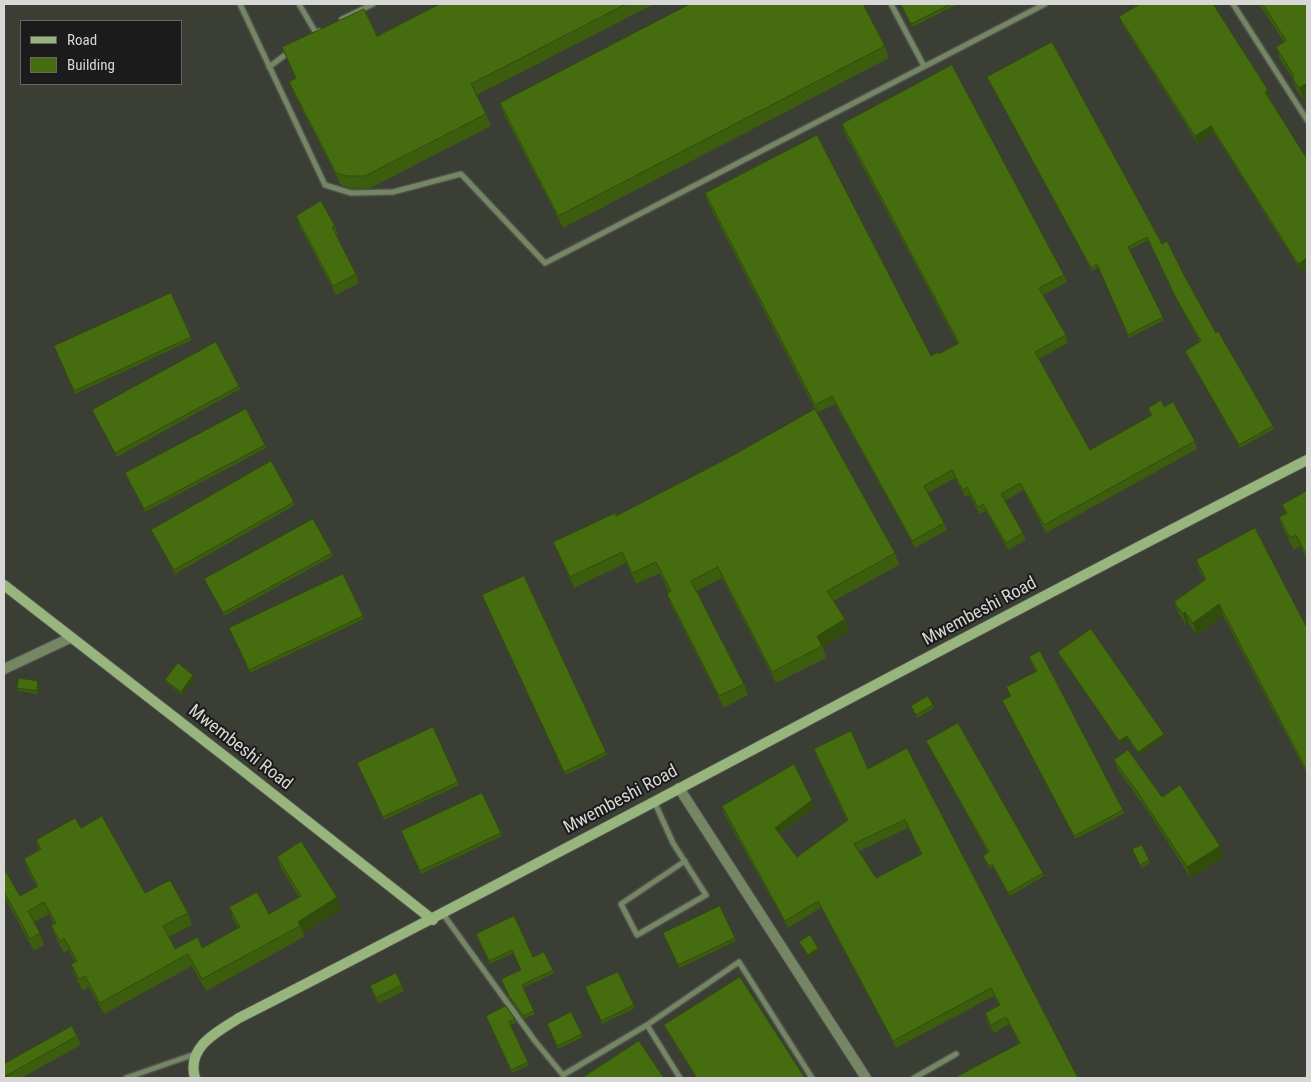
<!DOCTYPE html>
<style>
body{margin:0}
#map{position:relative;width:1311px;height:1082px;overflow:hidden;background:#323430;font-family:"Roboto Condensed",sans-serif}
canvas{display:block}
.frame{position:absolute;inset:0;border:5px solid #d7d8d5;pointer-events:none}
.legend{position:absolute;left:20px;top:20px;width:162px;height:65px;box-sizing:border-box;background:#1a1b1a;border:1px solid #666765;margin:0;padding:6px 9px;list-style:none;font-size:15px;color:#d7d8d5}
.legend li{display:flex;align-items:center;gap:10px;height:25px}
.legend b{width:25px;border:1px solid #666765}
</style>
<div id="map">
<canvas width="1311" height="1082"></canvas>
<div class="frame"></div>
<ul class="legend">
<li><b style="height:6px;background:#98b57d"></b>Road</li>
<li><b style="height:14px;background:#466c10"></b>Building</li>
</ul>
</div>
<script>
const ctx = document.querySelector('canvas').getContext('2d');
ctx.lineJoin = 'round';
function fillPath(path, color) {
  ctx.fillStyle = color;
  ctx.fill(path, 'evenodd');
}
function stroke(path, color, width, dash) {
  ctx.strokeStyle = color;
  ctx.lineWidth = width;
  ctx.lineCap = dash ? 'butt' : 'round';
  ctx.setLineDash(dash || []);
  ctx.stroke(path);
}
function drawText(font, color, halo, rows, align = 'center') {
  ctx.font = font + ' "Roboto Condensed",sans-serif';
  ctx.lineWidth = 4;
  ctx.setLineDash([]);
  ctx.textBaseline = 'middle';
  ctx.strokeStyle = halo;
  ctx.fillStyle = color;
  for (const [text, x, y, turn = 0] of rows) {
    ctx.save();
    ctx.translate(x, y);
    ctx.rotate((+turn || 0) * Math.PI / 180);
    ctx.textAlign = isNaN(turn) ? turn : align;
    if (halo) ctx.strokeText(text, 0, 0);
    ctx.fillText(text, 0, 0);
    ctx.restore();
  }
}
const built = new Path2D(`
 M4 4H1307V1078H4ZM21 21H181V84H21Z`);
const lane = new Path2D(`
 M240 4 325 185 351 193 393 192 461 174 545 263 1045 4
 M299 4 316 33 319 31
 M891 4 924 66
 M1233 4 1307 120
 M342 19 373 4
 M269 67 289 52
 M654 801 673 843 706 895 637 935 621 904 685 861
 M443 914 535 1041 563 1075 647 1025 739 962 812 1078
 M647 1025 680 1078
 M126 1078 195 1054
 M914 1078 956 1054`);
const street = new Path2D(`
 M4 669 70 638
 M679 788 866 1078`);
const secondary = new Path2D(`
 M4 585 241 769 433 920
 M195 1078C186 1047 217 1032 239 1018 597 836 949 642 1307 460`);
const wall = new Path2D(`
 M440 4H654L477 95 486 114 491 126 370 188 352 189 341 185 294 94 289 82 296 78 287 59 282 47 377 36Z
 M900 4H958L912 27Z
 M1259 4H1307L1304 100 1296 89 1292 78 1280 59 1276 47 1284 42Z
 M1119 17 1268 90 1270 97 1269 98 1307 159V267L1301 271 1214 133 1198 144 1122 24Z
 M885 46 889 58 563 228 504 115 500 103Z
 M987 77 1162 244 1185 277 1216 333 1273 426 1274 429 1240 448 1186 354 1185 351 1200 342 1177 301 1148 240 1129 250 1164 320 1129 338 1098 267 1092 271Z
 M842 124 1064 275 1067 282 1043 295 1066 335 1068 343 1039 359 1090 450 1151 416 1148 408 1164 407 1195 441 1197 449 1046 533 1023 490 1005 501 1023 533 1026 540 1008 550 986 511 980 514 969 495 965 497 955 478 928 493 944 523 947 530 915 548 835 404 817 413 707 201 705 193 931 356 939 354 958 344 844 132Z
 M296 216 335 226 338 235 337 236 356 274 359 283 336 295 299 225Z
 M171 293 192 340 75 394 54 346Z
 M239 386 240 389 117 457 92 410Z
 M265 445 266 448 145 512 125 473Z
 M1307 491V560L1300 546 1294 550 1283 529 1279 517 1286 514 1282 505Z
 M294 502 295 505 175 574 151 530Z
 M616 516 895 553 899 565 834 601 845 619 849 631 823 647 826 658 776 683 722 578 697 591 744 684 748 695 724 708 671 605 667 594 669 592 660 573 636 584 626 563 574 588 558 553 553 542Z
 M332 553 333 556 224 616 204 579Z
 M1196 560 1307 628V774L1223 616 1197 635 1189 624 1187 626 1179 614 1174 602 1205 580 1200 572Z
 M483 598 606 752 607 755 566 775Z
 M363 616 364 619 250 673 231 631Z
 M1058 652 1165 737 1139 755 1128 739 1121 744 1059 655Z
 M1029 657 1123 810 1125 813 1075 839 1002 700 1010 696 1006 687 1036 672Z
 M195 678 182 695 167 683 165 680Z
 M40 685 38 694 18 691 17 688Z
 M933 705 934 708 917 718 911 706Z
 M926 741 1043 873 1044 876 1010 896 993 867 990 869 984 859 983 856 988 853Z
 M907 748 1078 1078 1019 1043 1009 1024 994 1033 987 1021 985 1013 999 1005 994 996 896 1048 821 908 788 928 724 814 722 806 814 808 779 834 797 857 847 821 817 757 814 749 868 769ZM908 828 921 854 876 878 859 851Z
 M1114 760 1162 797 1224 856 1191 878 1145 807 1118 770Z
 M358 766 458 782 459 785 384 820Z
 M81 828 145 893 188 913 192 925 169 937 175 949 202 948 238 928 233 919 229 907 269 914 299 897 281 868 277 857 341 909 303 933 304 937 206 991 192 966 104 1014 89 987 83 991 75 976 71 964 75 962 69 950 64 953 56 938 51 926 54 924 49 914 34 922 40 933 44 945 34 951 6 900 4 901V873L20 896 37 887 28 871 24 859 39 850 36 840Z
 M501 833 502 836 421 874 402 834Z
 M1132 849 1149 860 1150 863 1141 868Z
 M664 936 735 938 736 941 679 968Z
 M477 937 533 957 553 970 554 973 523 988 535 1014 524 1019 510 999 502 982 521 970 513 953 490 964Z
 M402 985 404 991 378 1004 370 986Z
 M586 990 634 1005 635 1008 602 1024Z
 M487 1019H515L516 1023 510 1025 529 1065 512 1073Z
 M664 1025 805 1078H696L665 1028Z
 M548 1027 582 1034 583 1037 558 1049Z
 M77 1036 81 1045 21 1078H4V1064Z`);
const shadedWall = new Path2D(`
 M1307 83V98L1304 100 1299 88Z
 M1268 90 1270 97 1268 99 1265 92Z
 M1211 126 1214 133 1198 144 1195 136Z
 M1307 258V267L1301 271 1298 264Z
 M1219 604 1223 616 1197 635 1193 623Z
 M1185 612 1189 624 1187 626 1183 614Z
 M845 619 849 631 823 647 817 636Z
 M193 675 195 678 182 695 181 692Z
 M38 681 40 685 38 694 37 691Z
 M1164 734 1165 737 1139 755 1138 752Z
 M1127 736 1128 739 1121 744 1119 741Z
 M812 800 814 808 777 835 775 828Z
 M1220 846 1224 856 1191 878 1187 867Z
 M337 897 341 909 303 933 298 922Z
 M818 948 819 951 809 958 808 955Z`);
const building = new Path2D(`
 M440 4H626L471 84 486 114 365 176H347L336 173 289 82 296 78 282 47 364 9 377 36Z
 M690 4H863L885 46 558 216 500 103Z
 M901 4H951L911 24Z
 M1140 4H1213L1268 90 1265 92 1307 159V258L1298 264 1211 126 1195 136 1119 17Z
 M1263 4H1307V83L1299 88 1292 77 1294 76 1276 47 1286 41Z
 M1052 42 1162 244 1167 241 1185 277 1216 333 1218 331 1273 426 1239 445 1185 351 1201 341 1176 298 1147 237 1128 247 1163 317 1128 335 1097 264 1091 268 987 77Z
 M952 65 1064 275 1039 288 1066 335 1035 352 1090 450 1152 415 1148 408 1161 400 1164 407 1173 402 1195 441 1044 525 1020 483 1001 494 1023 533 1006 543 983 504 978 507 967 487 963 490 952 470 924 486 944 523 912 541 832 396 815 405 705 193 817 135 931 356 938 352 939 354 959 343 842 124Z
 M321 201 335 226 332 227 356 274 333 286 296 216Z
 M171 293 191 337 74 391 54 346Z
 M216 342 239 386 115 453 92 410Z
 M246 409 265 445 144 509 125 473Z
 M815 409 895 553 827 591 845 619 817 636 822 646 772 672 718 567 691 581 744 684 719 696 667 594 671 591 656 562 632 573 622 552 570 577 553 542 615 513 616 516 730 457Z
 M271 461 294 502 174 570 151 530Z
 M1307 491V556L1296 535 1290 538 1279 517 1287 513 1282 505Z
 M313 519 332 553 223 613 204 579Z
 M1255 528 1307 628V771L1219 604 1193 623 1185 612 1183 614 1174 602 1206 579 1196 560Z
 M343 574 363 616 249 670 229 628Z
 M524 576 606 752 564 772 482 595Z
 M1091 629 1164 734 1138 752 1127 736 1119 741 1058 652Z
 M1040 651 1123 810 1074 836 1002 700 1011 696 1006 687 1037 671 1029 657Z
 M178 663 193 675 181 692 165 680Z
 M19 678 38 681 37 691 17 688Z
 M928 696 933 705 916 715 911 706Z
 M958 723 1043 873 1008 893 992 864 989 866 983 856 989 852 926 741Z
 M433 727 458 782 383 817 357 763Z
 M851 731 868 769 907 748 1078 1078H954L1020 1043 1006 1017 991 1025 985 1013 1000 1005 991 988 893 1041 818 901 785 921 722 806 794 764 812 800 775 828 797 857 848 820 814 749ZM905 820 922 854 876 878 854 844Z
 M1128 750 1162 797 1180 785 1220 846 1187 867 1141 797 1114 760Z
 M482 793 501 833 420 871 401 831Z
 M102 816 145 893 170 880 188 913 163 926 175 949 198 937 202 948 240 927 229 907 257 892 269 914 301 896 277 857 301 841 337 897 298 922 300 926 202 979 188 954 100 1003 85 976 79 979 71 964 77 961 64 938 60 941 51 926 56 923 44 902 28 911 40 933 30 939 4 892V873L6 872 20 896 38 886 24 859 41 849 36 840 75 818 81 828Z
 M1142 845 1149 860 1140 865 1132 849Z
 M720 906 735 938 678 965 663 933Z
 M514 916 533 957 544 952 553 970 522 985 534 1011 523 1016 509 996 501 979 521 970 512 950 489 961 476 934Z
 M810 935 818 948 808 955 799 942Z
 M618 972 634 1005 601 1021 585 987Z
 M396 973 402 985 376 998 370 986Z
 M740 977 805 1078H697L664 1025Z
 M506 1006 515 1019 509 1022 528 1062 511 1070 486 1016Z
 M571 1012 582 1034 557 1046 547 1024Z
 M72 1026 77 1036 4 1077V1064Z
 M639 1041 664 1078H582Z`);
const streetNames = [
 ["Mwembeshi Road",980,612,-28],
 ["Mwembeshi Road",240,748,38],
 ["Mwembeshi Road",621,800,-28]
];
fillPath(built, '#3a3e35');
stroke(lane, '#50524e', 8);
stroke(street, '#50524e', 12);
stroke(secondary, '#50524e', 12);
stroke(lane, '#748663', 5);
stroke(street, '#748663', 10);
stroke(secondary, '#98b57d', 10);
fillPath(wall, '#3c5d0e');
fillPath(shadedWall, '#314c0b');
fillPath(building, '#466c10');
stroke(building, '#314c0b', 1);
drawText('18px', '#d7d8d5', '#1a1b1a', streetNames);
</script>
